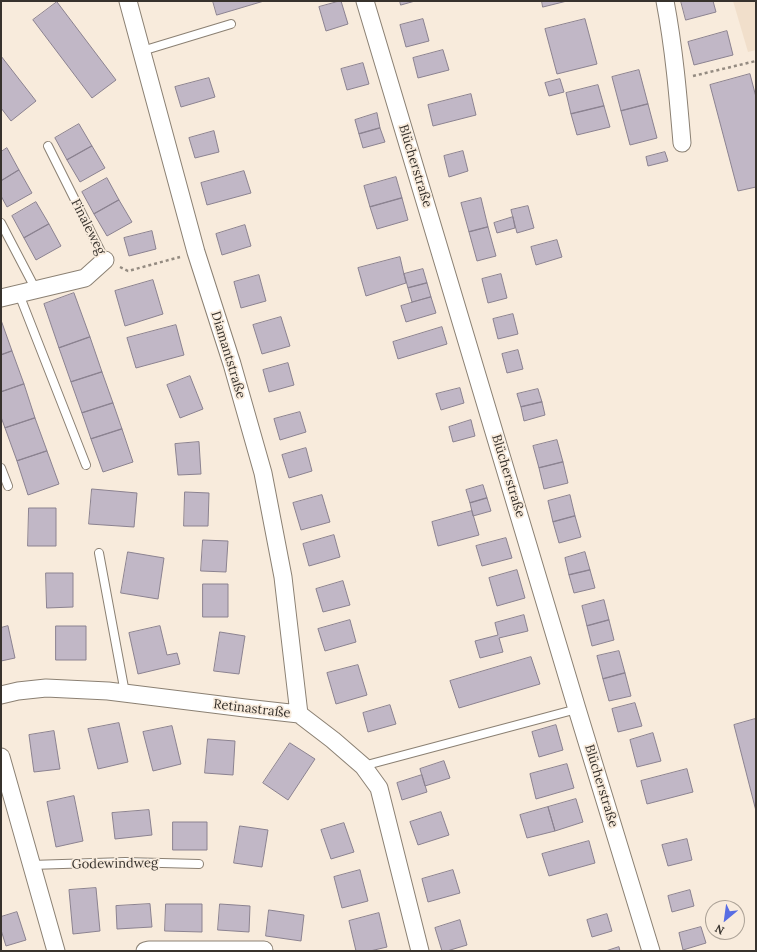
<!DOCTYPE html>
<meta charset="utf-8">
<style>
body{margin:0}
#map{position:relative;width:757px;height:952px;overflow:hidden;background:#f8ebdc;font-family:Lora,serif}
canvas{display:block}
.frame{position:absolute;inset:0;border:2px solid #37322d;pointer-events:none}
.north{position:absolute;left:705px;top:900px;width:40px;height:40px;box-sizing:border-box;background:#f8ebdc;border:1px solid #aba196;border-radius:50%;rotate:209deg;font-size:11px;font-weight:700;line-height:16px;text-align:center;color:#37322d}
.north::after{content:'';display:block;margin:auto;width:14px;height:18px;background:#586de3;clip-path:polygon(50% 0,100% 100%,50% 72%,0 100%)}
</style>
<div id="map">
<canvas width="757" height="952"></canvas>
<div class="frame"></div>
<div class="north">N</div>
</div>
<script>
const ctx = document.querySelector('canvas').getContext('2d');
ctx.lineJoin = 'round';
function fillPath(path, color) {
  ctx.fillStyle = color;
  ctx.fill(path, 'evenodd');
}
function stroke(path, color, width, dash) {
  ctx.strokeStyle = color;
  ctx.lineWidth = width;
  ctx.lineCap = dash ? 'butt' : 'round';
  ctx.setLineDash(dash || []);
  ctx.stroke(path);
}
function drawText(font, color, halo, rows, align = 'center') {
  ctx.font = font + ' Lora,serif';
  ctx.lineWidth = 3.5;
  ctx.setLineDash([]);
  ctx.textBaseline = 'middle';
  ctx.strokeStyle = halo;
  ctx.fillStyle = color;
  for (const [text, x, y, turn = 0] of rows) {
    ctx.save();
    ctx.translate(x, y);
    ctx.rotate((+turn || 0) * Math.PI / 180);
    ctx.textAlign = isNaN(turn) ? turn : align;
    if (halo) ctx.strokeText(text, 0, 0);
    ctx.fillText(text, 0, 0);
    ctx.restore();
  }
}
const built = new Path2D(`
 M733 1H756V50L748 52Z`);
const building = new Path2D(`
 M213 1H264L217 15Z
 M341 1 348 24 326 31 319 7Z
 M400 1H415L401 5Z
 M542 1H567L543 7Z
 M681 1H713L716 12 686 20Z
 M57 2 116 80 92 98 33 20Z
 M423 19 429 41 406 47 400 25Z
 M585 19 597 64 557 74 545 29Z
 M727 31 733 55 694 65 688 42Z
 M443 50 449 70 418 78 413 58Z
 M1 56 36 101 11 121 1 108Z
 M363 63 369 84 347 90 341 69Z
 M639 70 648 104 621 111 612 77Z
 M750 74 756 97V187L738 191 710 85Z
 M209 78 215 97 181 107 175 87Z
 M560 79 564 92 549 96 545 83Z
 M598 85 604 106 571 114 566 93Z
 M471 94 476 115 433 126 428 105Z
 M648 104 657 138 630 145 621 111Z
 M604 106 610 127 577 135 571 114Z
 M377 113 380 128 359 134 355 120Z
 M79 124 92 146 67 160 55 138Z
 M380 128 385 142 363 148 359 134Z
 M214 131 219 152 195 158 189 138Z
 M92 146 105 168 80 182 67 160Z
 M7 148 19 170 1 181V152Z
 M463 151 468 171 449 177 444 156Z
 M665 152 668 161 648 166 646 157Z
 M19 170 32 193 7 207 1 196V181Z
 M244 171 251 193 207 205 201 183Z
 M396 177 402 198 370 207 364 186Z
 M107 178 119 200 94 214 82 192Z
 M402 198 408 220 377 229 370 207Z
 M481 198 488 227 469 232 461 203Z
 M119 200 132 222 107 236 94 214Z
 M36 202 49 224 24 238 12 216Z
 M528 206 534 228 517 233 511 210Z
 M513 217 515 228 497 233 494 223Z
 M49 224 61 246 36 260 24 238Z
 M245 225 251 246 222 255 216 234Z
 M488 227 496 256 477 261 469 232Z
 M152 231 156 249 129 256 124 238Z
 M557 240 562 257 536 265 531 247Z
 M400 257 406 283 366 296 358 268Z
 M423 269 427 283 408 288 404 274Z
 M501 274 507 298 488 303 482 279Z
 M259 275 266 301 241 308 234 282Z
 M153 280 163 314 125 326 115 291Z
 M427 283 431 297 412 302 408 288Z
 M74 293 90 337 59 348 44 304Z
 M431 297 436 313 406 322 401 306Z
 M513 314 518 334 498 339 493 319Z
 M281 317 290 346 262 354 253 325Z
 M1 320 12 351 1 355Z
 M176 325 184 355 136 368 127 338Z
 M442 327 447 344 398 359 393 342Z
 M90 337 102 372 71 382 59 348Z
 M518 350 523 369 507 373 502 354Z
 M12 351 24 384 1 392V355Z
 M288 363 294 385 269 392 263 370Z
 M102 372 113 403 82 413 71 382Z
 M190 376 203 409 180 418 167 385Z
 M24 384 35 418 5 428 1 417V392Z
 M460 388 464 403 441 410 436 394Z
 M538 389 542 402 521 407 517 394Z
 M542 402 545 415 524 421 521 407Z
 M113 403 122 429 91 439 82 413Z
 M300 412 306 432 280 440 274 419Z
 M35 418 47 451 17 461 5 428Z
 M471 420 475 436 453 442 449 427Z
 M122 429 133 462 103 472 91 439Z
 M557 440 563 462 539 468 533 446Z
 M199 442 201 474 178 475 175 444Z
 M306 448 312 471 289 478 282 455Z
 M47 451 59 484 28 495 17 461Z
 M563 462 568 483 544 489 539 468Z
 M483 485 487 498 470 503 466 490Z
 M92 489 137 493 134 527 89 524Z
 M185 492 209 493 208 526H184Z
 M322 495 330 522 301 530 293 503Z
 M570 495 575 516 553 522 548 501Z
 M487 498 491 511 473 516 470 503Z
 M29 508H56V546H28Z
 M472 511 479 535 438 546 432 522Z
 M575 516 581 537 559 543 553 522Z
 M334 535 340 557 309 566 303 544Z
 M506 538 512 558 482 566 476 546Z
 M203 540 228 541 226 572 201 571Z
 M128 552 164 558 158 599 121 593Z
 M585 552 590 570 569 575 565 558Z
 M517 570 525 598 497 606 489 578Z
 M590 570 595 588 574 593 569 575Z
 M46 573H73V607L47 608Z
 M343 581 350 605 323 612 316 589Z
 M203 584H228V617H203Z
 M604 600 609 620 587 626 582 606Z
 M524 615 528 631 499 638 503 652 480 658 475 641 498 635 495 623Z
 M350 620 356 642 325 651 318 629Z
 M609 620 614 640 592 646 587 626Z
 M8 626 15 658 1 661V628Z
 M56 626H86V660H56Z
 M160 626 167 655 177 653 180 664 138 674 129 633Z
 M220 632 245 636 239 674 214 671Z
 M619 651 625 673 603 679 597 656Z
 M531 657 540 684 459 708 450 681Z
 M358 665 367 695 336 704 327 673Z
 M625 673 631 696 609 701 603 679Z
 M635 703 642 726 618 732 612 709Z
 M390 705 396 724 368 732 363 713Z
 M755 719 756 722V811L734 725Z
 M119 723 128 762 98 769 88 729Z
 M556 725 563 750 539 757 532 732Z
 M172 726 181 764 153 771 143 732Z
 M54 731 60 769 34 772 29 735Z
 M653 733 661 761 637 767 630 740Z
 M208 739 235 741 233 775 205 773Z
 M290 743 315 759 288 800 263 783Z
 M444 761 450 778 425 786 420 769Z
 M567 764 574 788 536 799 530 774Z
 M687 769 693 792 647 804 641 781Z
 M422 775 427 792 402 800 397 783Z
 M74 796 83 841 56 847 47 802Z
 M576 799 583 822 555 831 548 807Z
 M548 807 555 831 527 838 520 815Z
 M149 810 152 835 115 839 112 813Z
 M441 812 449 835 418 845 410 822Z
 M173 822H207V850H173Z
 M344 823 354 852 331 859 321 830Z
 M240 826 268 830 262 867 234 863Z
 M687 839 692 860 668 866 662 845Z
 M589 841 595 863 549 876 542 854Z
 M360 870 368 901 342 908 334 877Z
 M453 870 460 893 428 902 422 879Z
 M96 888 100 931 73 934 69 890Z
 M690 890 694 906 672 912 668 896Z
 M150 904 152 927 117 929 116 906Z
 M166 904H202V932L165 931Z
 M220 904 250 906 249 932 218 930Z
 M269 910 304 915 301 941 266 936Z
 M17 912 26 940 6 946 1 930V917Z
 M379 913 387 947 370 951H356L349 921Z
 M607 914 612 931 592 937 587 920Z
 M460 920 467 945 447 951H442L435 928Z
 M701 927 706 943 683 950 679 933Z
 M619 947 620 951H606Z`);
const path = new Path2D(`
 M693 76 756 61
 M120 267 128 271 180 257`);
const service = new Path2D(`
 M142 51 231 24
 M48 146 105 260
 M1 223 36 290
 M19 294 86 465
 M1 468 8 486
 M99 553 125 693
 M363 766 577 709
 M31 865 125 862 199 864`);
const minor = new Path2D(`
 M128 1 196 252 232 364 263 473 283 577 299 714
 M365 1 577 709 651 951
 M665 1C674 48 678 95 682 143
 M1 298 85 278 105 260
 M1 695 18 691 46 688 108 691 245 708 299 714 333 740 363 766 379 788 420 951
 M1 757 56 951
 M145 951 149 950H264`);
const streetNames = [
 ["Blücherstraße",415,166,73],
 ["Finaleweg",88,227,63],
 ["Diamantstraße",228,355,73],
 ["Blücherstraße",508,476,73],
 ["Retinastraße",252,709,7],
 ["Blücherstraße",601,786,73],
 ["Godewindweg",115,864,-1]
];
fillPath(built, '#f1dfcb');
fillPath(building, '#c1b7c6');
stroke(building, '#8b8290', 1);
stroke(service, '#8b8073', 10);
stroke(minor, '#8b8073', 19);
stroke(path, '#948b81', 2.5, [3, 3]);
stroke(service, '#fff', 8);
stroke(minor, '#fff', 17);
drawText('13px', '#37322d', '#f8ebdc', streetNames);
</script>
